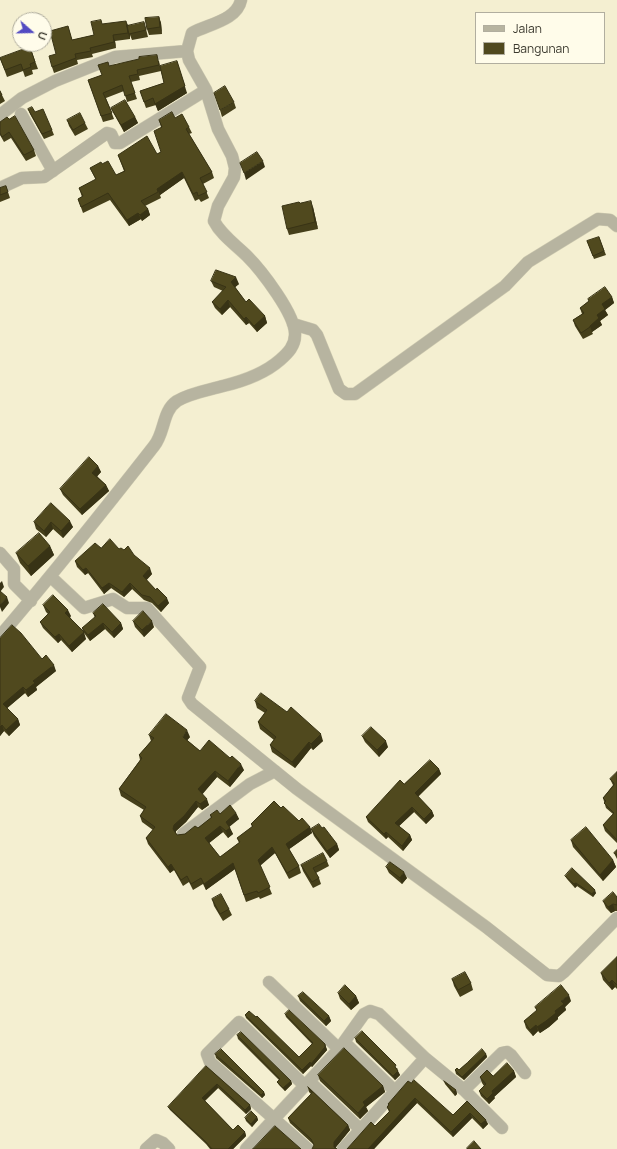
<!DOCTYPE html>
<style>
body{margin:0}
#map{position:relative;width:617px;height:1149px;overflow:hidden;background:#f4efd1;font-family:Manrope,sans-serif}
canvas{display:block}
.legend{position:absolute;left:475px;top:12px;width:130px;height:52px;box-sizing:border-box;background:#fffcea;border:1px solid #b1ae9f;margin:0;padding:5px 7px;list-style:none;font-size:12px;color:#3c3a2f}
.legend li{display:flex;align-items:center;gap:8px;height:20px}
.legend b{width:20px;border:1px solid #b1ae9f}
.north{position:absolute;left:12px;top:12px;width:40px;height:40px;box-sizing:border-box;background:#fffcea;border:1px solid #b1ae9f;border-radius:50%;rotate:110deg;font-size:11px;font-weight:700;line-height:16px;text-align:center;color:#3c3a2f}
.north::after{content:'';display:block;margin:auto;width:14px;height:18px;background:#524ac2;clip-path:polygon(50% 0,100% 100%,50% 72%,0 100%)}
</style>
<div id="map">
<canvas width="617" height="1149"></canvas>
<ul class="legend">
<li><b style="height:5px;background:#b7b4a0"></b>Jalan</li>
<li><b style="height:11px;background:#50491e"></b>Bangunan</li>
</ul>
<div class="north">U</div>
</div>
<script>
const ctx = document.querySelector('canvas').getContext('2d');
ctx.lineJoin = 'round';
function stroke(path, color, width, dash) {
  ctx.strokeStyle = color;
  ctx.lineWidth = width;
  ctx.lineCap = dash ? 'butt' : 'round';
  ctx.setLineDash(dash || []);
  ctx.stroke(path);
}
function fillPath(path, color) {
  ctx.fillStyle = color;
  ctx.fill(path, 'evenodd');
}
const minor = new Path2D(`
 M21 114 53 171
 M0 115 22 98 55 81 115 57 187 51
 M0 188 22 178 44 177 107 133 111 134 115 143H120L206 90
 M293 324 313 330 317 335 339 389 346 394H355L505 286 528 262 598 219 610 220 617 226
 M0 553 14 569V584L31 601
 M51 577 84 608 113 599 127 608H147L200 667 188 698 192 704 297 789 486 927 547 975 559 976 564 972 617 918
 M0 636C53 574 104 510 154 446 165 433 162 411 177 401 190 393 209 390 223 386 244 381 264 374 280 360 288 353 295 346 295 335 296 315 261 270 247 256 236 245 221 235 214 221L218 206 234 177 235 168 232 156 218 129 206 90 189 60 187 51 192 33C209 24 237 20 241 0
 M183 834 250 784 275 771
 M269 982 339 1049
 M344 1042 395 1091
 M310 1082 360 1129
 M305 1086 239 1022 207 1054 210 1062 308 1149
 M464 1090 502 1128
 M146 1149 156 1140 163 1143 169 1149
 M246 1149 339 1049 364 1014 370 1011 379 1014 425 1058 464 1090 502 1053 507 1052 511 1055 525 1073
 M343 1149 425 1058`);
const wall = new Path2D(`
 M159 17 161 23 162 34 149 35 147 29Z
 M103 24 128 25 146 29 148 37 132 40 130 35V39L115 41 116 48 92 54 93 57 77 60 78 64 54 73 52 67 56 54 68 26 72 40 94 35Z
 M30 47 38 69 32 70 33 74 25 77 23 71 7 77 0 58Z
 M159 61 160 66 187 93 158 111 156 105 146 108 140 91 164 83 161 71 139 76 140 80 131 82 137 99 127 102 124 91 106 98 114 119 103 122 88 80 102 75 109 66Z
 M0 91 5 101 0 104Z
 M234 102 236 108 222 117 220 110Z
 M111 108 135 117 138 123 124 132 114 114Z
 M28 109 35 112 52 130 54 135 44 139 30 114Z
 M175 118 189 127 192 133 189 134 212 172 214 178 203 184 209 198 201 202 199 199 195 201 184 178 160 195 161 198 145 206 148 209 150 215 142 221 141 219 129 226 110 200 83 213 78 199 82 197 79 188 96 180 90 168 102 164 116 175 124 171 118 155 157 154 161 152V127L159 120Z
 M67 120 85 123 88 129 75 136 69 126Z
 M0 122 34 150 36 156 26 161 11 138 4 142 0 135Z
 M6 186 10 198 0 202V188Z
 M300 203 313 207 318 229 289 235 287 229Z
 M599 237 606 255 594 259 587 241Z
 M211 281 239 284 235 287 246 302 265 316 267 323 257 332 249 323 246 325 230 307 222 315 215 308 212 302 223 291 214 287Z
 M612 297 614 303 605 310 608 315 600 321 602 325 592 332 593 334 583 339 575 326 573 320 582 314 580 308 589 301 588 299Z
 M98 466 101 472 97 476 106 485 109 491 82 515 63 495 60 489Z
 M51 503 73 527 63 538 53 529 46 537 36 529 34 522Z
 M50 546 54 555 31 576 20 563 16 553Z
 M101 548 119 549 134 555 152 574 146 580 169 603 161 612 152 603 144 600 132 589 124 597 111 588 104 594 88 573 85 575 77 567 75 561Z
 M43 605 71 616 70 617 86 639 72 652 61 640 58 643 43 628 40 622 48 614 46 612Z
 M93 613 121 623 123 629 114 638 105 629 90 641 84 633 82 628 95 618Z
 M133 621 154 627 144 637 135 627Z
 M0 638 42 659 56 671 36 687 37 690 28 697 25 693 7 708 18 719 20 725 9 736 4 731 0 736Z
 M255 701 323 741 313 750 311 748 295 768 272 752 270 745 274 740 260 729 258 722 265 713 257 708Z
 M149 735 190 737 187 740 200 751 244 770 230 787 217 777 202 794 209 805 202 810 198 807 186 822 176 831V833L177 835 185 834 198 828 211 818 210 815 236 813 239 819 229 826 233 834 228 838 223 832 209 843 220 857 239 843 237 838 252 827 251 824 281 808 299 821 310 827 312 833 289 849 299 866 301 873 289 879 275 853 260 865 272 894 260 899 259 897 246 902 235 869 206 890 203 884 193 890 189 882 183 886 174 870 170 873 148 844 146 838 153 830 142 822 140 816 144 810 121 796 119 789 140 760 139 755 151 741Z
 M362 736 388 747 379 757 365 742Z
 M439 769 441 774 418 797 432 811 434 816 426 824 414 812 399 826 410 835 412 840 403 851 388 837 386 839 368 822 366 817 404 784Z
 M617 772V843L605 831 603 825 613 814 606 808 603 798 613 785 610 779Z
 M322 828 337 844 339 850 330 858 314 836 311 829Z
 M571 840 613 860 616 867 603 881 573 847Z
 M617 850V859L614 853Z
 M327 861 329 866 316 873 319 878 321 884 313 888 303 871 301 865Z
 M386 867 407 878 402 884 389 873Z
 M565 876 596 893 593 897 577 886 575 888 567 879Z
 M617 897V911H615L611 913 606 908 603 901Z
 M212 899 229 909 232 915 223 921 214 906Z
 M617 957V989L615 987 612 990 603 980 601 973Z
 M452 979 471 983 473 990 460 997 454 986Z
 M338 993 356 996 359 1003 351 1010 340 999Z
 M298 996 329 1016 331 1021 326 1026 300 1001Z
 M571 1001 565 1007 566 1010 558 1017V1019L549 1027 540 1033 538 1031 533 1036 526 1028 524 1021 537 1011 535 1007Z
 M285 1014 325 1044 327 1050 312 1067 311 1066 303 1074 246 1018 245 1015 256 1017 299 1057 312 1044 286 1017Z
 M237 1035 291 1081 292 1084 285 1091 279 1085 277 1082 279 1080 238 1039Z
 M355 1038 398 1069 397 1070 400 1075 395 1080 356 1042Z
 M215 1054 264 1092 265 1095 262 1098 216 1058Z
 M486 1054 487 1057 464 1080 456 1074 455 1070H459L467 1063Z
 M206 1066 250 1105 251 1109 246 1114 218 1088 205 1101 233 1130 245 1132 246 1136 233 1149H210L206 1144 170 1110 168 1107Z
 M514 1071 516 1077 494 1097 495 1098 489 1104 481 1096 479 1091 484 1086 482 1083 480 1077 493 1076Z
 M318 1075 383 1086 385 1092 366 1107 368 1111 360 1119 320 1081Z
 M444 1081 456 1090 457 1094 455 1096 445 1084Z
 M411 1083 453 1115 467 1101 488 1124 483 1129 472 1118 453 1137 417 1103 374 1149H347L375 1126 389 1112 387 1107 388 1105V1104Z
 M308 1087 348 1125 350 1130 336 1147V1148L314 1145 313 1144 290 1123 288 1118 311 1094 309 1092Z
 M257 1117 258 1120 252 1127 246 1121 245 1118Z`);
const shadedWall = new Path2D(`
 M159 17 161 23 162 34 160 27Z
 M126 21 129 27 130 39 128 33Z
 M113 35 115 41 116 48 114 42Z
 M177 61 187 93 158 111 155 104Z
 M135 117 138 123 124 132 121 125Z
 M263 161 265 167 246 180 244 173Z
 M182 172 184 178 160 195 157 189Z
 M311 201 313 207 318 229 315 222Z
 M148 209 150 215 142 221 140 215Z
 M138 213 141 219 129 226 127 220Z
 M236 277 239 284 233 289 231 282Z
 M612 297 614 303 605 310 608 315 600 321 602 325 592 332 590 326 597 315 602 304Z
 M228 300 230 307 222 315 220 309Z
 M265 316 267 323 257 332 254 326Z
 M246 317 249 323 246 325 244 319Z
 M98 466 101 472 95 479 92 473Z
 M106 485 109 491 82 515 80 509Z
 M70 521 73 527 63 538 61 531Z
 M51 522 53 529 46 537 44 531Z
 M50 546 54 555 31 576 28 566Z
 M86 568 88 573 85 575 83 570Z
 M150 568 152 574 145 582 143 576Z
 M2 581 4 587 0 592V583Z
 M109 583 111 588 104 594 102 588Z
 M130 583 132 589 124 597 122 592Z
 M7 597 9 603 2 612 0 607V605Z
 M167 598 169 603 161 612 158 606Z
 M68 610 71 616 68 619 65 613Z
 M152 621 154 627 144 637 142 630Z
 M103 623 105 629 90 641 88 635Z
 M121 623 123 629 114 638 112 632Z
 M84 632 86 639 72 652 69 646Z
 M59 634 61 640 58 643 55 637Z
 M54 665 56 671 36 687 37 690 28 697 26 690 33 681Z
 M23 687 25 693 5 710 3 704Z
 M18 719 20 725 9 736 6 730Z
 M2 725 4 731 0 736V727Z
 M187 730 190 737 185 743 183 737Z
 M321 734 323 741 313 750 311 744Z
 M386 741 388 747 379 757 377 750Z
 M309 742 311 748 295 768 292 762Z
 M241 764 244 770 230 787 228 781Z
 M439 769 441 774 416 798 415 793Z
 M215 771 217 777 201 796 198 789Z
 M207 799 209 805 202 810 200 804Z
 M196 801 198 807 186 822 176 831V835L173 829 174 825Z
 M412 807 414 812 397 828 395 823Z
 M432 811 434 816 426 824 424 819Z
 M236 813 239 819 228 828 226 822Z
 M220 826 223 832 208 844 205 838Z
 M310 827 312 833 288 850 286 844Z
 M230 828 233 834 228 838 226 831Z
 M386 832 388 837 386 839 384 834Z
 M410 835 412 840 403 851 402 846Z
 M337 844 339 850 330 858 327 851Z
 M272 847 275 853 260 866 258 860Z
 M613 860 616 867 603 881 600 875Z
 M233 863 235 869 206 890 204 884Z
 M171 864 174 870 170 873 168 867Z
 M404 872 407 878 402 884 400 878Z
 M576 883 577 886 575 888 574 884Z
 M595 890 596 893 593 897 592 894Z
 M613 904 615 911 611 913 608 907Z
 M612 980 615 987 612 990 609 983Z
 M569 995 571 1001 565 1007 566 1010 558 1017V1019L549 1027 540 1033 537 1027 555 1011 561 1001Z
 M356 996 359 1003 351 1010 349 1004Z
 M329 1016 331 1021 326 1026 324 1021Z
 M536 1025 538 1031 533 1036 530 1030Z
 M325 1044 327 1050 312 1067 311 1064Z
 M486 1054 487 1057 464 1080 462 1077Z
 M310 1062 311 1066 303 1074 302 1070Z
 M398 1071 400 1075 395 1080 393 1076Z
 M514 1071 516 1077 494 1097 495 1098 489 1104 487 1099 492 1091Z
 M291 1081 292 1084 285 1091 283 1088Z
 M217 1084 218 1088 203 1102 202 1098Z
 M383 1086 385 1092 366 1107 368 1111 360 1119 358 1113 363 1102Z
 M456 1090 457 1094 455 1096 454 1092Z
 M264 1092 265 1095 262 1098 261 1095Z
 M415 1098 417 1103 374 1149H368Z
 M250 1105 251 1109 246 1114 245 1110Z
 M470 1113 472 1118 453 1137 451 1132Z
 M257 1117 258 1120 252 1127 251 1124Z
 M486 1120 488 1124 483 1129 481 1124Z
 M348 1125 350 1130 336 1147V1149L334 1147V1142Z
 M245 1132 246 1136 233 1149H228Z`);
const building = new Path2D(`
 M159 17 160 27 147 29 145 18Z
 M101 20 102 24 126 21 128 33 113 35 114 42 90 48 91 51 75 54 76 58 52 67 49 56 56 54 50 31 68 26 72 40 94 35 91 22Z
 M144 22 146 30 129 34 127 26Z
 M30 47 35 62 30 64 31 67 23 70 21 64 5 70 0 58Z
 M157 55 159 65 137 70 138 74 129 76 135 93 125 96 122 85 103 93 112 113 101 116 88 80 102 75 98 65 108 62 109 66 139 59V57Z
 M177 61 185 86 155 104 153 98 144 102 140 91 164 83 160 66Z
 M225 86 234 102 220 110 214 93Z
 M0 91 2 95 0 96Z
 M125 100 135 117 121 125 111 108Z
 M32 107 35 112 43 109 52 130 42 134 28 109Z
 M172 112 175 118 182 114 189 127 186 129 212 172 200 178 207 192 198 196 197 192 193 194 182 172 157 189 158 192 141 201 148 209 140 215 138 213 127 220 108 193 81 207 78 199 83 196 79 188 96 179 90 168 101 162 102 164 108 161 116 175 125 171 118 155 147 136 157 154 161 152 154 131 162 127 159 120Z
 M80 113 85 123 73 130 67 120Z
 M15 116 34 150 24 155 9 132 2 137 0 133V122L7 117 9 119Z
 M257 152 263 161 244 173 240 163Z
 M6 186 8 192 0 195V188Z
 M311 201 315 222 287 229 282 206 299 202 300 203Z
 M599 237 604 251 593 256 587 241Z
 M216 270 236 277 231 282 246 302 249 299 265 316 254 326 246 317 244 319 228 300 220 309 212 302 226 287 211 281Z
 M605 287 612 297 602 304 605 309 597 315 599 318 590 326V327L581 333 573 320 584 313 580 308 589 301 588 299Z
 M89 457 98 466 92 473 106 485 80 509 60 489Z
 M51 503 70 521 61 531 51 522 44 531 34 522Z
 M39 533 50 546 28 566 16 553Z
 M110 539 119 549 121 548 124 550 128 546 134 555 150 568 143 576 156 590 157 588 167 598 158 606 150 597 142 595 130 583 122 592 109 583 102 588 86 568 83 570 75 561 95 543 101 548Z
 M0 591 7 597 0 605Z
 M53 595 68 610 65 613 84 632 69 646 59 634 55 637 40 622 50 612 43 605Z
 M103 604 121 623 112 632 103 623 88 635 82 628 96 616 93 613Z
 M143 611 152 621 142 630 133 621Z
 M12 625 21 633 42 659 46 655 54 665 33 681 35 683 26 690 23 687 3 704 18 719 6 730 2 725 0 727V638Z
 M261 693 287 712 291 707 321 734 311 744 309 742 292 762 270 745 276 737 258 722 267 710 255 701Z
 M166 714 187 730 183 737 200 751 209 740 230 758 232 756 241 764 228 781 215 771 198 789 207 799 200 804 196 801 184 816 174 825 173 829 177 835 185 834 195 826 198 828 212 817 210 815 217 810 220 814 230 805 236 813 226 822 230 828 226 831 220 826 205 838 220 857 240 842 237 838 253 826 251 824 274 801 281 808 283 806 299 821 302 818 310 827 286 844 299 866 287 873 272 847 258 860 270 887 258 893 257 891 244 895 233 863 204 884 201 878 191 884 187 876 181 880 171 864 168 867 146 838 155 827 140 816 146 807 119 789 142 758 139 755 154 738 149 735Z
 M371 727 386 741 377 750 362 736Z
 M430 760 439 769 415 793 432 811 424 819 412 807 395 823 410 835 402 846 386 832 384 834 366 817 400 780 404 784Z
 M617 772V840L603 825 614 813 604 803 606 801 603 798 614 785V783L610 779Z
 M319 824 322 828 324 827 337 844 327 851 311 829Z
 M586 827 613 860 600 875 571 840Z
 M617 850V855L614 853Z
 M323 853 327 861 313 868 319 878 312 882 301 865Z
 M390 862 404 872 400 878 386 867Z
 M572 868 595 890 592 894 576 883 574 884 565 876Z
 M613 892 617 897V905L613 904 608 907 603 901Z
 M221 894 229 909 220 914 212 899Z
 M617 957V985L612 980 609 983 601 973Z
 M465 972 471 983 458 990 452 979Z
 M345 985 356 996 349 1004 338 993Z
 M561 985 569 995 561 1001 564 1004 555 1011 556 1013 546 1021 537 1027 536 1025 530 1030 524 1021 537 1010 535 1007Z
 M303 992 329 1016 324 1021 298 996Z
 M289 1010 325 1044V1047L311 1064 310 1062 302 1070 245 1015 249 1011 256 1017 257 1016 299 1057 313 1043 285 1014Z
 M362 1031 396 1065 395 1067 398 1071 393 1076 355 1038Z
 M241 1032 291 1081 283 1088 277 1082 280 1079 237 1035Z
 M344 1048 383 1086 363 1102 365 1105 358 1113 318 1075Z
 M221 1049 264 1092 261 1095 215 1054Z
 M482 1049 486 1054 462 1077 455 1070 457 1068 459 1070 467 1063Z
 M507 1063 514 1071 492 1091 493 1093 487 1099 479 1091 486 1084 480 1077 487 1070 493 1076Z
 M206 1066 250 1105 245 1110 217 1084 202 1098 233 1130 238 1125 245 1132 228 1149H212L205 1141 168 1107Z
 M414 1080 453 1115 467 1101 486 1120 481 1124 470 1113 451 1132 415 1098 368 1149H347L371 1122 375 1126 390 1111 387 1107 389 1105 388 1104 408 1081 411 1083Z
 M444 1081 456 1090 454 1092Z
 M308 1087 348 1125 334 1142V1147L337 1149H312L314 1145 311 1139 288 1118 312 1093Z
 M251 1111 257 1117 251 1124 245 1118Z
 M275 1126 301 1149H253Z
 M474 1141 481 1149H467V1148Z`);
stroke(minor, '#cfcbb1', 13);
stroke(minor, '#b7b4a0', 12);
fillPath(wall, '#453f1a');
fillPath(shadedWall, '#383315');
fillPath(building, '#50491e');
stroke(building, '#383315', 1);
</script>
